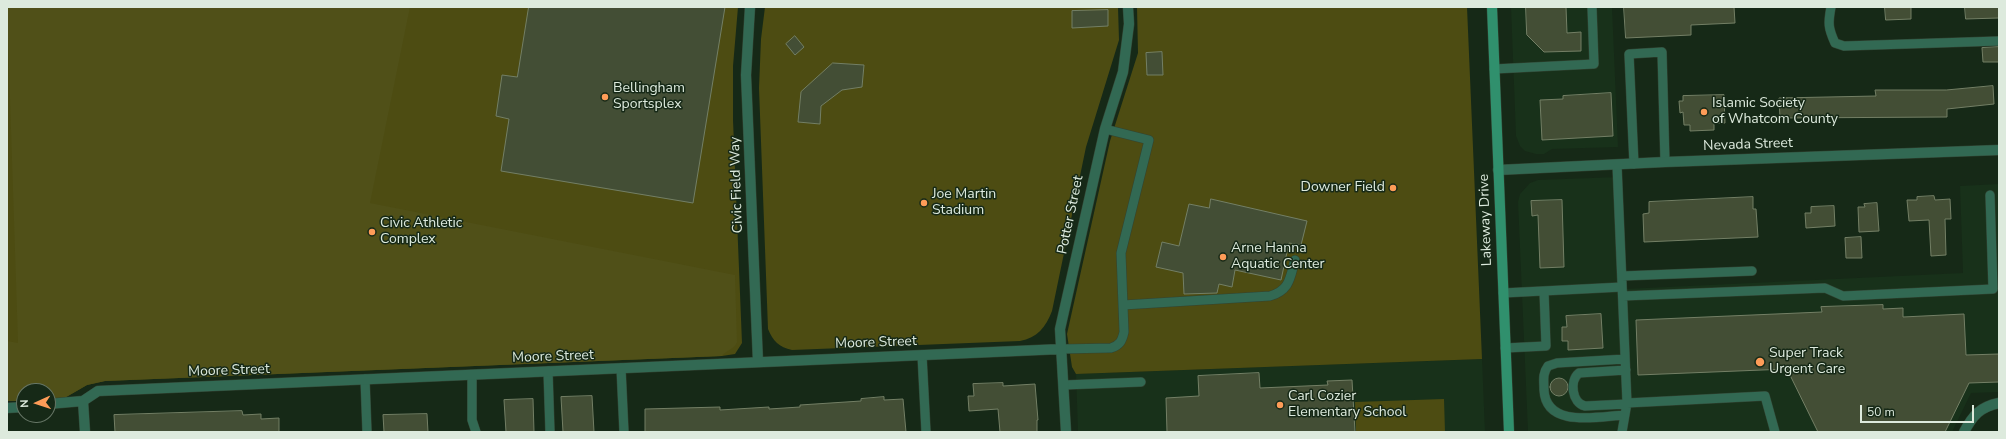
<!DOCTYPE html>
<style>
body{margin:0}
#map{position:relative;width:2006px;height:439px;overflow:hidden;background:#162917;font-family:"Nunito Sans",sans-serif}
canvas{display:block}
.frame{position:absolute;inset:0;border:8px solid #ddeadd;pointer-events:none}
.north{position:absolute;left:16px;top:383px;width:40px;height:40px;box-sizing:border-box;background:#162917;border:1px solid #667666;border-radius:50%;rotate:267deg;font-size:11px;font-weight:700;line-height:16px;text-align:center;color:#ddeadd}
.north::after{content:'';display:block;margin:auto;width:14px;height:18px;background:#fe9c58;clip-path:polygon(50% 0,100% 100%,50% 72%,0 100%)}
.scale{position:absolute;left:1860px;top:405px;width:114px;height:18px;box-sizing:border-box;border:2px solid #ddeadd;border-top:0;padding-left:5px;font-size:12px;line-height:14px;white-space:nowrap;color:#ddeadd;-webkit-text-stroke:3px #162917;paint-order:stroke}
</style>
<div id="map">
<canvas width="2006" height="439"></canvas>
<div class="frame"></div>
<div class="north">N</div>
<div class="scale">50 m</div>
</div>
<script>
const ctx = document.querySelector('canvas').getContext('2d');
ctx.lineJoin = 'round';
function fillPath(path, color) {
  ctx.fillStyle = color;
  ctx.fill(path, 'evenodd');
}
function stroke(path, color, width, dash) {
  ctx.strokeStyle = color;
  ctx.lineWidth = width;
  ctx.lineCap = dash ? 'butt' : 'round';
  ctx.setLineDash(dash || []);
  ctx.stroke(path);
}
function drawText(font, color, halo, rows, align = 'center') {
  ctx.font = font + ' "Nunito Sans",sans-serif';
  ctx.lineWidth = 3;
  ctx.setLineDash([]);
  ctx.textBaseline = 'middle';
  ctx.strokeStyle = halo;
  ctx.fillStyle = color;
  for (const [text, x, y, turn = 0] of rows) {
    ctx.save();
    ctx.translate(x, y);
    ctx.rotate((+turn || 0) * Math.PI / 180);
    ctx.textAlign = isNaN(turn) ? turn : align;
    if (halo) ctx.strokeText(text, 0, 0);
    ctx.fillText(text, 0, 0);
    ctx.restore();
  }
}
const built = new Path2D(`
 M1511 7H1612L1618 147 1552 149 1544 154H1536L1525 151 1520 146 1516 136Z
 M1619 177 1625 289 1963 273 1960 186 1999 184V392L1971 393 1952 432H1528L1518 202 1520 194 1530 183 1538 180Z
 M1482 359 1485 432H1078L1076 374Z`);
const green = new Path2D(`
 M7 7H738L733 66V120L742 343 735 354 722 356 105 381 87 385 61 400 48 391H24V401H7Z
 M765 7H1118L1119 40 1086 147 1052 311C1046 327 1037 338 1020 341L792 350C779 347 773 341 768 329L759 88 761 39Z
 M1137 7H1467L1482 359 1076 374 1072 367 1067 334 1110 141 1138 53Z
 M1444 399 1445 432H1356L1355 402Z`);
const forest = new Path2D(`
 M7 7H410L370 203 735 275 737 342C734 350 726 350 722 356L105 381 87 385 61 400H48V391H24V401H7V341L18 343Z`);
const building = new Path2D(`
 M529 7H725L693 203 501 171 509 119 496 116 502 75 517 77Z
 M1526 7H1566L1567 33 1581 32V51L1544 52 1527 35Z
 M1624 7H1734L1735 23 1691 25V35L1626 38Z
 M1885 7H1911V19L1886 20Z
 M1965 7H1999V18L1966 19Z
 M1108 10V26L1072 28V11Z
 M795 36 804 47 795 55 786 44Z
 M1999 47V62H1983L1982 48Z
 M1162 52 1163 75H1147L1146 53Z
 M833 63 864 65 862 87 842 90 821 106 820 124 798 122 801 92Z
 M1993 86 1994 104 1947 109V117L1780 118 1779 98 1876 96 1875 90H1946Z
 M1611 93 1613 136 1542 140 1540 100 1563 99V96Z
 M1724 95 1725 123H1714V130L1690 131V125H1684L1683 112 1680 113 1679 101H1683V96Z
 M1934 196 1935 200 1950 199 1951 219H1945L1946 255 1931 256 1929 220 1909 221 1907 200H1917V197Z
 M1753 197V209H1756L1758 237 1644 242 1643 214 1649 213V202Z
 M1211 199 1307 221 1301 245 1289 243 1281 280 1235 270 1232 287 1219 284 1217 293 1184 294 1183 273 1156 267 1162 242 1179 246 1189 204 1209 208Z
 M1562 200 1564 267 1540 268 1538 215 1532 216 1531 201Z
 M1877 203 1879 231 1859 232 1858 207H1865L1864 204Z
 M1834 206 1835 226 1806 228 1805 213H1811V207Z
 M1861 237 1862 258H1846L1845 238Z
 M1883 305V309L1903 308V317L1964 314 1966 355 1999 354V382L1969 383 1945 432H1818L1787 369 1638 375 1636 320 1822 312 1821 307Z
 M1601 314 1603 348 1568 350V341H1562V327H1567L1566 316Z
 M1259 373 1260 388 1328 385 1327 381 1352 380 1355 432H1167L1166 398 1199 396 1198 376Z
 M1550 387a9 9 0 1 1 18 0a9 9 0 1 1-18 0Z
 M1003 383V386L1035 384 1038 420H1037V432H1000L998 409 969 411 968 396H974L973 384Z
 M592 396 594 432H563L561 397Z
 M884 397V400L903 399 906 432H645V409L720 407V410L769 407V409L800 407V405L861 401V399Z
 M533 399 534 432H506L504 400Z
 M242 411 243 415 261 414V419L279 418V432H115L114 415Z
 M427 414 428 432H384L383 415Z`);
const lane = new Path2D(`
 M1831 7C1828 23 1828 28 1835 43L1844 46 1999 41
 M1494 69 1594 64 1592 7
 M1634 164 1629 54 1662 52 1665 162
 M1617 165 1627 403
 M1622 276 1752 271
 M1503 293 1622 287
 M1623 296 1825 288 1843 296 1993 289 1990 195
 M1123 305 1270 296C1290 290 1290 278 1295 260
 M1505 348 1546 346 1544 291
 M1062 349 1111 348C1120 345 1122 341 1124 332L1121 253 1149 140 1105 129
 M922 355 926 432
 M621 368 624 432
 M1626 370 1579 373C1569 381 1572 403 1585 406L1627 404
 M548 371 550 432
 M472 375V420L476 432
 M365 379 367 432
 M1064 385 1141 382
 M1625 415C1599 416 1546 429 1544 390 1544 381 1542 374 1548 366L1557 363 1625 359
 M1622 432 1627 403 1765 396 1775 432`);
const street = new Path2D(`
 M750 7 746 75 758 362
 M1498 170 1665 162 1999 150
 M83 401 85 432
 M48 404 83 401 98 391 1062 349
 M7 408 24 407
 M1066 432 1060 329 1105 129 1123 72 1129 24 1128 7
 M1964 432C1973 415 1980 407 1999 403`);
const secondary = new Path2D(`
 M1492 7 1509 432`);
const markers = [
 [605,97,4,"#fe9c58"],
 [1704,112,4,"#fe9c58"],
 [1393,188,4,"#fe9c58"],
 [924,203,4,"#fe9c58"],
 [372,232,4,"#fe9c58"],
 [1223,257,4,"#fe9c58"],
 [1760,362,5,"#fe9c58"],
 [1280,405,4,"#fe9c58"]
];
const poiNames = [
 ["Bellingham",613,89],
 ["Sportsplex",613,105],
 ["Islamic Society",1712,104],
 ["of Whatcom County",1712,120],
 ["Downer Field",1385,188,"right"],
 ["Joe Martin",932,195],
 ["Stadium",932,211],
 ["Civic Athletic",380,224],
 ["Complex",380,240],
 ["Arne Hanna",1231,249],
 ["Aquatic Center",1231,265],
 ["Super Track",1769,354],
 ["Urgent Care",1769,370],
 ["Carl Cozier",1288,397],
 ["Elementary School",1288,413]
];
const streetNames = [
 ["Nevada Street",1748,145,-2],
 ["Civic Field Way",737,185,-92],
 ["Potter Street",1071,215,-78],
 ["Lakeway Drive",1486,220,-92],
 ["Moore Street",876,343,-2],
 ["Moore Street",553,357,-2],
 ["Moore Street",229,371,-2]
];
fillPath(built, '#18311a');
fillPath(green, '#4d4c12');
fillPath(forest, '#505018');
fillPath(building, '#434e35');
stroke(building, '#737f65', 1);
stroke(lane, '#324433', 10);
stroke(street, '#324433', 11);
stroke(secondary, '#324433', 11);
stroke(lane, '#326953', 9);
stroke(street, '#326953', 10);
stroke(secondary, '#30906d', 10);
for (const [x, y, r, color] of markers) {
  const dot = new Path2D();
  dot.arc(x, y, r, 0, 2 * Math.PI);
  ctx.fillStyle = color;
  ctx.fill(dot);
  stroke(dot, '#162917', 1.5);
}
drawText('14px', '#ddeadd', '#162917', poiNames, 'left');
drawText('14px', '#ddeadd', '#162917', streetNames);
</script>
